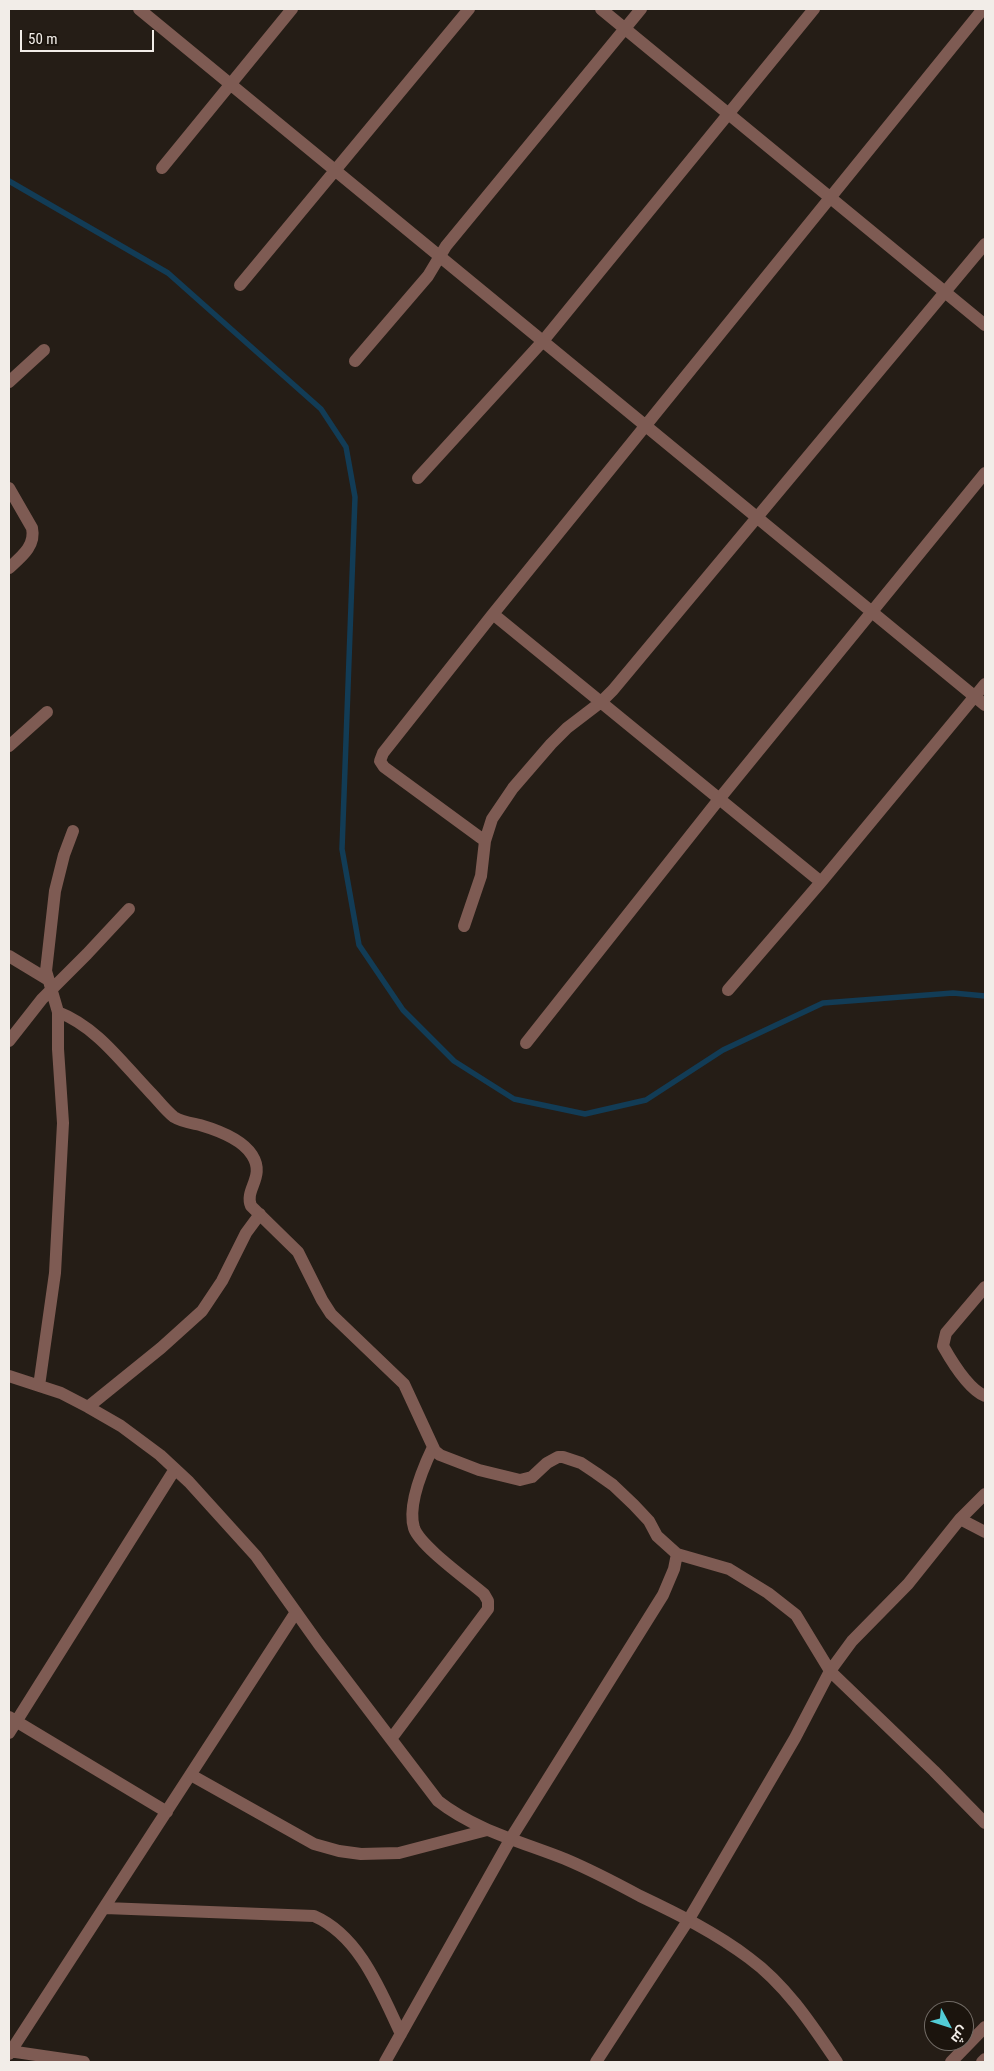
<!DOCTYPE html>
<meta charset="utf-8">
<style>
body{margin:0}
#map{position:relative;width:994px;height:2071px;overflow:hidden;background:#251d16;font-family:"Roboto Condensed",Cairo,sans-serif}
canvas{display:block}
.frame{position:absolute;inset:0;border:10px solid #f2ede8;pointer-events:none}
.north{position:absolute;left:924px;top:2001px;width:50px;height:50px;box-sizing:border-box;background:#1b140d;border:1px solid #716b65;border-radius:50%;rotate:130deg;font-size:14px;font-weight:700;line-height:20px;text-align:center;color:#f2ede8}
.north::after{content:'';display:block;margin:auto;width:18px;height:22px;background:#52ccd6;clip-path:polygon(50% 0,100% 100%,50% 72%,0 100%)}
.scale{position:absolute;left:20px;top:30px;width:134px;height:22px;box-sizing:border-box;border:2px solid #f2ede8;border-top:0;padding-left:6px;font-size:15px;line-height:18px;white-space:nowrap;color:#f2ede8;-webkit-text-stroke:4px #1b140d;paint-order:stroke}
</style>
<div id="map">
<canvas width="994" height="2071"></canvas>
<div class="frame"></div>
<div class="north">ش</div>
<div class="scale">50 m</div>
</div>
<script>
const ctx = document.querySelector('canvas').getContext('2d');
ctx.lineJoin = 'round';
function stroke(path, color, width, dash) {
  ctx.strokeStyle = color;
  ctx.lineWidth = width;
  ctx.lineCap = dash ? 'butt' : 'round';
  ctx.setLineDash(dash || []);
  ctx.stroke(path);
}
const stream = new Path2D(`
 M9 181 168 273 321 409 346 447 355 497 342 849 359 945 403 1010 454 1061 514 1099 585 1114 646 1100 723 1050 823 1003 953 993 985 996`);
const minor = new Path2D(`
 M139 9 985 705
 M601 9 985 325
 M162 168 292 9
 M240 285 469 9
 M355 361 428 276 446 246 641 9
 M9 382 44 350
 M418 478 543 341 814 9
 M9 488 32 528C36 546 21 557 9 568
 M493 614 821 882
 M9 746 47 712
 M485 841 384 767 380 761 383 753 493 614 983 9
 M464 926 481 876 485 841 492 819 513 788 551 744 567 728 601 702 613 690 985 244
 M9 956 47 979
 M728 990 821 882 985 684
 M58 1012C97 1027 122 1063 150 1092 158 1100 165 1110 174 1117 182 1122 191 1123 200 1125 217 1130 242 1139 252 1155 266 1177 244 1189 251 1206L298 1252 322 1300 331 1314 404 1384 435 1451 440 1455 479 1470 520 1480 532 1477 547 1463 558 1457H563L581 1463 596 1473 613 1485 634 1505 649 1521 657 1536 677 1554 729 1569 768 1593 796 1615 830 1671 934 1771 985 1823
 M9 1041 42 999 87 954 129 909
 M526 1043 720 798 985 473
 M985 1287 946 1333 943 1346C952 1362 968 1389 985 1396
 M9 1376 61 1393 88 1407 121 1426 160 1455 189 1482 256 1556 318 1643 438 1801C475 1830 522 1842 565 1859 591 1870 616 1883 640 1896 678 1914 716 1933 749 1958 786 1985 812 2025 837 2062
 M39 1386 55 1273 63 1123 58 1049V1012L46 971 55 891 64 855 73 831
 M88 1407 161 1348 202 1311 222 1281 246 1233 260 1214
 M960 1519 985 1532
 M9 1717 167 1812
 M9 1733 175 1469
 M391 1739 488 1609V1601L484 1594C468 1580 420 1546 414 1528 407 1505 423 1468 433 1447
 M191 1775 314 1844 339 1851 361 1854 399 1853 487 1830
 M105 1908 314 1916C360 1936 381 1992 401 2034
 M9 2051 84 2062
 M9 2054 296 1612
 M385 2062 511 1838 663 1595 674 1569 677 1554
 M596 2062 689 1919 795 1738 830 1671 852 1641 908 1584 960 1519 985 1494`);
const tertiary = new Path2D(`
 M951 2062 985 2027
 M982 2062 985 2059`);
stroke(stream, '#123c56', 5.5);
stroke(minor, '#7e5b53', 12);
stroke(tertiary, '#7e5b53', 12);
</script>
